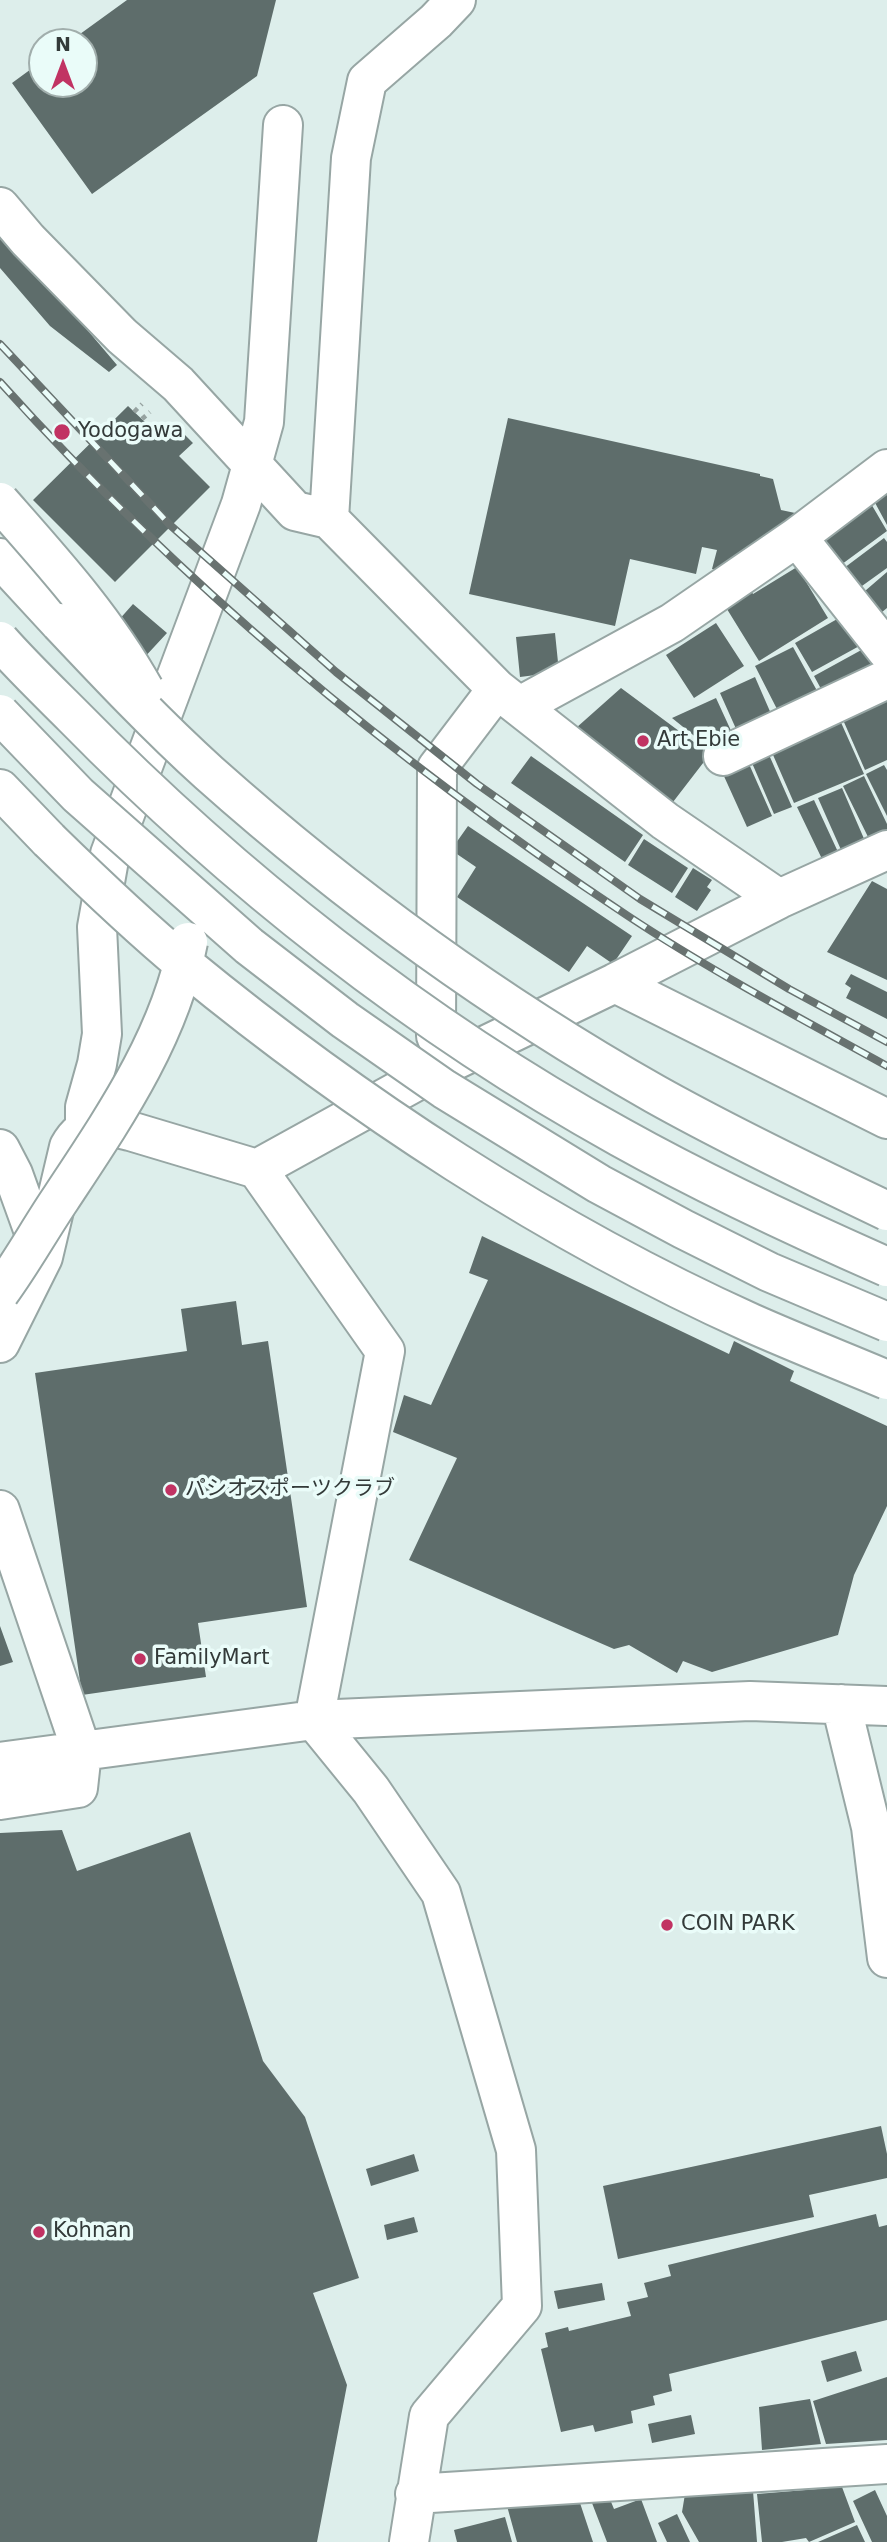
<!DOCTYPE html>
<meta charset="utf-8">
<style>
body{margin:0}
#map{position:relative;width:887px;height:2542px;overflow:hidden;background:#ddeeeb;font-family:"DejaVu Sans",sans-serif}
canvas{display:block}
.north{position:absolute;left:28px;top:28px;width:70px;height:70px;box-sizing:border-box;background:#eafcf9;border:2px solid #a1aeac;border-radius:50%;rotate:0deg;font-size:19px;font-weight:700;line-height:28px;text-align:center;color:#333a39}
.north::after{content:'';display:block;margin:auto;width:24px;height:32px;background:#c13363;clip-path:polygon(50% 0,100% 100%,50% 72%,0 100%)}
</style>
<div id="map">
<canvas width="887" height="2542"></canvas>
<div class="north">N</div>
</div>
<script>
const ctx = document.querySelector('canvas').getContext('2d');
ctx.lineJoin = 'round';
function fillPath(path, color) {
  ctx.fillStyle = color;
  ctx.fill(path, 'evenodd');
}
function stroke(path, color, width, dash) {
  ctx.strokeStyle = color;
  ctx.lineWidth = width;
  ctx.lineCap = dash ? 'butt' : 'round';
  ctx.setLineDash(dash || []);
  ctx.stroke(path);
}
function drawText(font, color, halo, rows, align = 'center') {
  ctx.font = font + ' "DejaVu Sans","Noto Sans JP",sans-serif';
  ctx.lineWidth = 7;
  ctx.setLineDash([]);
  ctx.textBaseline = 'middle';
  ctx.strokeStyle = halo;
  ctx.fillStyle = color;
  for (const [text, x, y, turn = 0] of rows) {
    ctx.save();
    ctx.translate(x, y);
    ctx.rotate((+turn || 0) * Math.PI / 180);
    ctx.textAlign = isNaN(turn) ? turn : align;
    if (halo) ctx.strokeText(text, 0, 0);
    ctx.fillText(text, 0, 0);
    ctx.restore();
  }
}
const building = new Path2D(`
 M127 0H276L257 76 92 194 12 83 42 61V84H84V42H69Z
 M0 227 117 365 109 372 50 326 0 268Z
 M128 406 166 442 179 429 193 443 179 456 210 487 115 582 33 500Z
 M508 418 760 474V476L773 479 781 510 814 517 730 572 712 569 717 550 702 547 696 574 630 559 615 626 469 594Z
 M887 488V525L873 499Z
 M870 502 887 531 834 570 817 545Z
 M884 538 887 542V568L855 591 840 571Z
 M797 567 828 618 759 661 722 601 748 585 753 594Z
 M887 572V608L876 617 858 597Z
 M133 604 167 633 142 660 109 631Z
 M846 614 863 644 812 672 795 643Z
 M716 623 744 666 694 698 666 655Z
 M555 633 559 672 520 677 516 637Z
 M793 647 821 698 779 713 755 666Z
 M865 648 877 670 826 698 814 676Z
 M755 677 772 716 737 731 720 693Z
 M621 688 710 754 673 802 576 728Z
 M887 693V760L865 770 840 713Z
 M716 698 733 735 708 747 672 718Z
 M839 718 864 774 794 803 770 748Z
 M766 748 792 807 774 814 749 756Z
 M745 755 772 816 747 827 723 774Z
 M531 756 643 835 625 862 511 783Z
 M884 765 887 770V816L866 774Z
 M864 776 887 824V832L870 841 843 786Z
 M842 788 865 841 842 852 818 798Z
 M814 800 838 852 822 859 797 807Z
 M468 826 632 936 613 964 587 946 569 972 457 897 476 867 451 850Z
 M644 839 688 868 672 893 628 865Z
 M693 868 712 880 707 887 711 890 697 911 675 897Z
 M872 881 887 889V980L827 952Z
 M851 974 887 992V1019L846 998 851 988 845 984Z
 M482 1236 729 1354 734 1341 794 1371 790 1381 887 1426V1506L854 1575 838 1635 712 1672 683 1661 677 1673 629 1645 614 1649 409 1560 457 1458 393 1432 404 1395 431 1405 488 1280 469 1273Z
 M236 1301 242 1345 268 1341 307 1607 198 1623 206 1677 82 1695 35 1373 187 1351 181 1309Z
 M0 1626 13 1662 0 1666Z
 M62 1830 77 1871 190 1832 263 2061 305 2117 359 2278 313 2293 347 2385 317 2542H0V1833Z
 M881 2126 887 2154V2178L809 2195 814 2217 618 2259 603 2186Z
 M414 2154 419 2171 371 2186 366 2169Z
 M876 2214 879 2227 887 2225V2320L669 2374 672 2391 653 2396 655 2405 631 2411 633 2423 595 2432 593 2425 561 2432 541 2349 548 2347 545 2333 568 2327 569 2331 631 2316 627 2302 648 2297 644 2283 671 2276 668 2265Z
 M414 2217 418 2232 387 2240 384 2225Z
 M602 2283 605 2300 558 2309 554 2291Z
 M856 2351 862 2371 827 2382 821 2361Z
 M887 2377V2440L826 2444 813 2401Z
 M810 2399 821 2444 762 2450 759 2407Z
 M691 2415 695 2434 652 2443 648 2424Z
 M842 2487 855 2522 809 2542 806 2538 782 2542H762L757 2494Z
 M875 2490 887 2516V2542H872L853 2501Z
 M753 2491 757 2542H699L682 2512 685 2494Z
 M609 2497 614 2509 641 2499 657 2542H607L592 2503Z
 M580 2503 593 2542H517L507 2506Z
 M677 2514 690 2542H667L658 2523Z
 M505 2517 512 2542H457L454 2530Z
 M857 2525 865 2542H818Z`);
const path = new Path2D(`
 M134 412 142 404
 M142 419 150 412`);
const minor = new Path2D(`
 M456 0 436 21 367 81 351 158 329 519 497 689 665 821 779 899
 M0 207 28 240 122 336 178 384 295 511 329 519
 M797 537 887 651
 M520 706 672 623 797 537 887 469
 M723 756 887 679
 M615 983 887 1119
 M443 1050 436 1036 437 768 497 689
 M85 1128V1107L97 1064 102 1034 97 927 110 854 241 504 264 422 283 125
 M0 1149 13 1174 43 1257
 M257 1169 449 1063 615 983 779 899 887 850
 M0 1343 43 1257 69 1147C84 1119 104 1125 130 1131L257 1169 385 1351 314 1720
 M0 1510 82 1752 78 1788 0 1800
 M841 1704 871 1827 887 1958
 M314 1720 371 1790 441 1893 516 2150 522 2306 429 2416 409 2542
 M0 1762 314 1720 750 1701 887 1706
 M415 2494 887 2464`);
const highway = new Path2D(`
 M0 558 60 623
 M0 789 49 840`);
const rail = new Path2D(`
 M0 344 170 525 336 672 477 784 640 899 789 989 887 1042
 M0 382C184 587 398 764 628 916 711 971 800 1018 887 1066`);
const highwayBridge = new Path2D(`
 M0 502C52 561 105 619 144 689
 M60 623C108 674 157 726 209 773 346 895 496 1004 655 1094 730 1136 809 1174 887 1211
 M0 641C23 667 48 691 73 716 233 879 419 1026 620 1137 706 1185 796 1227 887 1267
 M0 714 78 795 249 946 345 1020 444 1089 599 1184 683 1229 769 1272 887 1322
 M49 840C93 883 138 926 185 965 354 1104 551 1233 751 1323 796 1343 842 1361 887 1380
 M0 1292C22 1262 40 1229 61 1198 113 1119 170 1037 188 942`);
const markers = [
 [62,432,9,"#c13363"],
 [643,741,7,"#c13363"],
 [171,1490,7,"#c13363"],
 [140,1659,7,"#c13363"],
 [667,1925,7,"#c13363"],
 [39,2232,7,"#c13363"]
];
const poiNames = [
 ["Yodogawa",78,432],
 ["Art Ebie",657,741],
 ["パシオスポーツクラブ",185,1490],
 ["FamilyMart",154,1659],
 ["COIN PARK",681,1925],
 ["Kohnan",53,2232]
];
fillPath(building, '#5e6d6b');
stroke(minor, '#97a6a4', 42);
stroke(highway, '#97a6a4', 42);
stroke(path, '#96a2a0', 4.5, [5, 5]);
stroke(minor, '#fff', 38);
stroke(highway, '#fff', 38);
stroke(rail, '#687270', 8);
stroke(rail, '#eafcf9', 5, [16]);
stroke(highwayBridge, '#97a6a4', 42, []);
stroke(highwayBridge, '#fff', 38);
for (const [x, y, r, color] of markers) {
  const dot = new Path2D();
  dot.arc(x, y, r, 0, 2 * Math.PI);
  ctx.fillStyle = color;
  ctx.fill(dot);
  stroke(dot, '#eafcf9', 2.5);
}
drawText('21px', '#333a39', '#eafcf9', poiNames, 'left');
</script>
